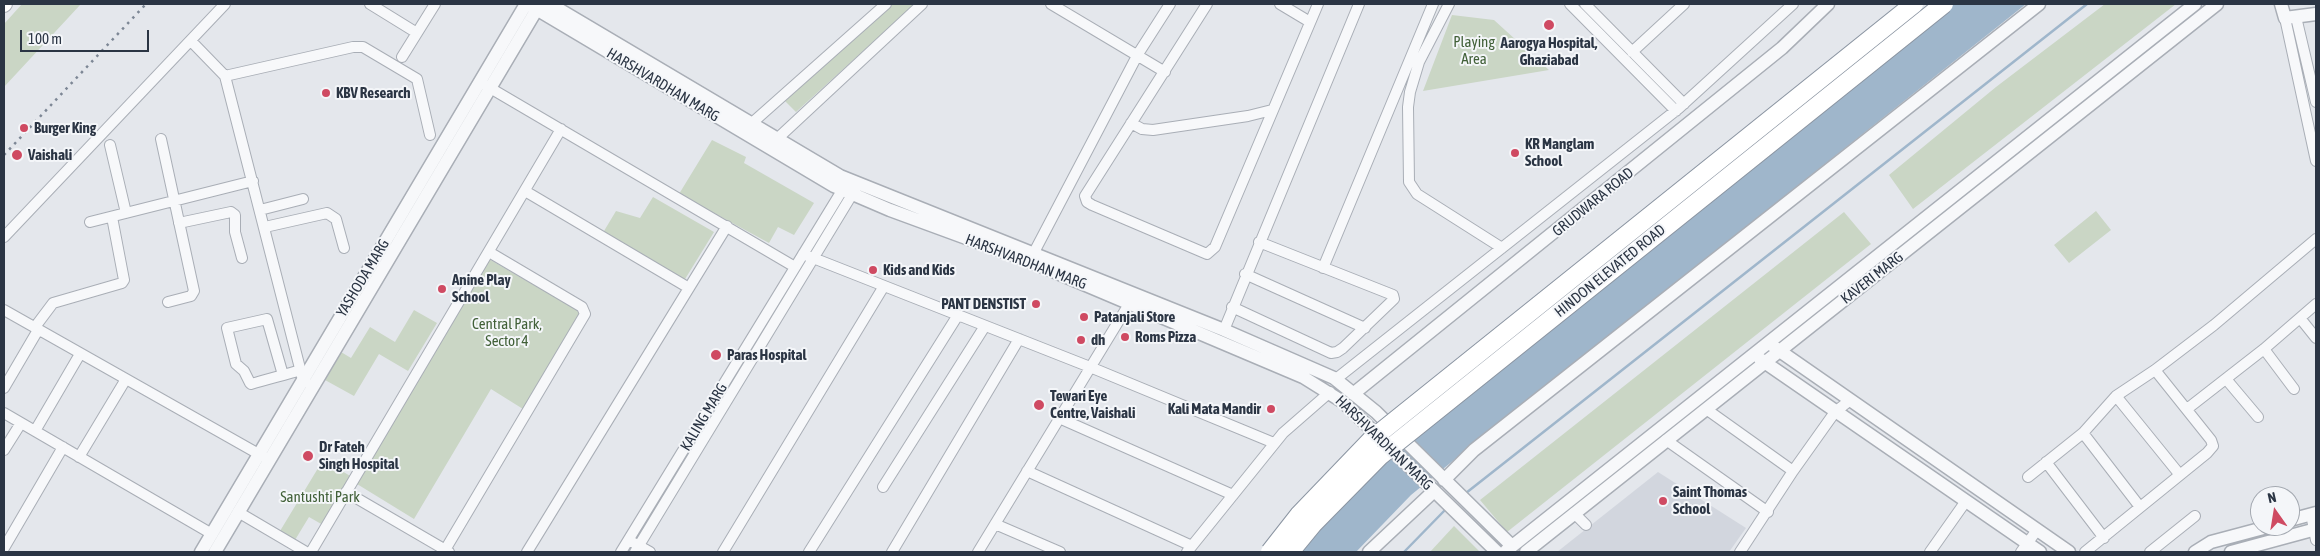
<!DOCTYPE html>
<style>
body{margin:0}
#map{position:relative;width:2320px;height:556px;overflow:hidden;background:#e4e7ec;font-family:"Asap Condensed",sans-serif}
canvas{display:block}
.frame{position:absolute;inset:0;border:5px solid #2b3544;pointer-events:none}
.north{position:absolute;left:2250px;top:486px;width:50px;height:50px;box-sizing:border-box;background:#f4f6f9;border:1px solid #a4a9b1;border-radius:50%;rotate:347deg;font-size:14px;font-weight:700;line-height:20px;text-align:center;color:#2b3544}
.north::after{content:'';display:block;margin:auto;width:18px;height:22px;background:#cf4a62;clip-path:polygon(50% 0,100% 100%,50% 72%,0 100%)}
.scale{position:absolute;left:20px;top:30px;width:129px;height:22px;box-sizing:border-box;border:2px solid #2b3544;border-top:0;padding-left:6px;font-size:15px;line-height:18px;white-space:nowrap;color:#2b3544;-webkit-text-stroke:4px #f4f6f9;paint-order:stroke}
</style>
<div id="map">
<canvas width="2320" height="556"></canvas>
<div class="frame"></div>
<div class="north">N</div>
<div class="scale">100 m</div>
</div>
<script>
const ctx = document.querySelector('canvas').getContext('2d');
ctx.lineJoin = 'round';
function fillPath(path, color) {
  ctx.fillStyle = color;
  ctx.fill(path, 'evenodd');
}
function stroke(path, color, width, dash) {
  ctx.strokeStyle = color;
  ctx.lineWidth = width;
  ctx.lineCap = dash ? 'butt' : 'round';
  ctx.setLineDash(dash || []);
  ctx.stroke(path);
}
function drawText(font, color, halo, rows, align = 'center') {
  ctx.font = font + ' "Asap Condensed",sans-serif';
  ctx.lineWidth = 4;
  ctx.setLineDash([]);
  ctx.textBaseline = 'middle';
  ctx.strokeStyle = halo;
  ctx.fillStyle = color;
  for (const [text, x, y, turn = 0] of rows) {
    ctx.save();
    ctx.translate(x, y);
    ctx.rotate((+turn || 0) * Math.PI / 180);
    ctx.textAlign = isNaN(turn) ? turn : align;
    if (halo) ctx.strokeText(text, 0, 0);
    ctx.fillText(text, 0, 0);
    ctx.restore();
  }
}
const built = new Path2D(`
 M1658 472 1746 528 1729 552H1557Z`);
const green = new Path2D(`
 M22 4H81L4 87V24Z
 M892 4H915L796 112 784 100Z
 M2105 4H2176L1913 209 1889 175 1996 87Z
 M1452 15 1494 20 1549 70 1423 91Z
 M712 140 746 157 744 163 814 203 794 235 778 227 769 243 679 194Z
 M653 197 714 232 682 284 601 236 616 211 640 218Z
 M2096 211 2111 230 2069 263 2054 245Z
 M1844 212 1871 244 1507 532 1480 500Z
 M489 259 582 313 523 409 491 389 414 519 357 484Z
 M414 310 437 323 408 371 379 354 354 396 325 380 341 352 351 358 370 327 395 342Z
 M323 460 352 477 323 525 309 517 295 540 280 531Z
 M1454 526 1480 552H1430Z`);
const water = new Path2D(`
 M1935 4H2026L1497 425 1411 495 1356 552H1285L1356 467 1479 363Z`);
const stream = new Path2D(`
 M1466 493 2087 4
 M1404 552 1446 509`);
const minor = new Path2D(`
 M370 4 417 33
 M1051 4 1165 72
 M1207 4 1085 196 1087 202 1092 205 1207 254 1215 247 1318 4
 M1280 4 1310 22
 M1449 4 1419 62 1410 92 1408 107 1409 182 1417 194 1502 248
 M1570 4 1676 111
 M1585 4 1684 104
 M2296 17 2316 102
 M2285 18 2316 161
 M191 41 225 76 303 380 306 382
 M1632 52 1684 4
 M402 57 435 4
 M225 76 353 47H363L417 79 430 135
 M485 85 795 267
 M752 123 886 4
 M1131 123 1142 129 1153 130 1248 116 1272 110
 M778 138 922 4
 M161 139 194 291 191 296 168 302
 M110 145 126 213
 M525 191 689 288
 M260 210 303 199
 M90 222 253 181
 M179 223 231 212 235 215V232L242 258
 M265 227 327 213 336 219 344 248
 M4 237 225 4
 M803 254 1090 367 1274 443
 M1030 260 1138 54 1170 4
 M1323 268 1433 4
 M1245 274 1365 328
 M1232 307 1331 353 1337 352 1343 348 1394 299 1393 295 1259 242
 M4 310 264 457
 M2300 318 2316 338
 M35 327 53 303 122 283 124 280 112 217
 M1224 330 1359 4
 M2264 349 2294 389
 M283 375 267 319 227 328 236 364 244 371 250 383 251 384C268 379 284 375 301 370
 M1336 379 1679 108 1793 4
 M2226 379 2258 417
 M4 388 38 330
 M2116 396 2180 475
 M1706 409 1793 471
 M2187 409 2264 349 2316 304
 M4 413 212 534
 M1059 418 1233 495
 M35 431 80 354
 M2083 433 2140 507
 M1666 440 1768 512
 M4 450 21 423
 M79 457 126 379
 M2046 462 2104 538
 M1027 471 1192 546
 M2028 477 2083 433 2116 396 2155 370 2214 325 2316 239
 M883 487 985 326
 M346 492 449 552
 M238 512 306 552
 M1574 513 1586 525
 M2311 514 2316 540
 M995 524 1060 552
 M634 543 650 552
 M4 548 63 447
 M445 550 585 314 582 307 489 252
 M311 552 561 129
 M527 552 727 226
 M621 552 846 184
 M635 552 856 188
 M723 552 884 286
 M809 552 958 315
 M892 552 1019 339
 M978 552 1129 304
 M1187 552 1283 433 1330 392
 M1740 552 1793 471 1835 412 1849 401
 M1930 552 1966 501
 M2021 552 2037 530
 M2085 552 2207 453 2213 446 2211 440 2155 370
 M2150 552 2195 516`);
const tertiary = new Path2D(`
 M528 4 834 186 890 210 1029 261 1303 377 1343 402 1497 552
 M550 4 840 176 1224 330 1334 378 1376 412 1512 546
 M2281 4 2285 18 2316 14
 M1774 347 2069 552
 M1760 359 2040 552
 M1353 394 1782 48 1828 4
 M1444 480 1474 450 2039 4
 M2290 520 2316 513
 M1506 551 2195 4
 M201 552 526 4
 M215 552 540 4
 M1369 552 1434 491
 M1526 552 2217 4
 M2195 552 2211 542 2271 526
 M2231 552 2316 529`);
const secondary = new Path2D(`
 M4 5 5 4`);
const rail = new Path2D(`
 M4 155 146 4`);
const motorwayBridge = new Path2D(`
 M1270 552 1299 515 1372 439 1914 4
 M1290 552 1313 524 1380 456 1944 4`);
const markers = [
 [1549,25,6,"#cf4a62"],
 [326,93,5,"#cf4a62"],
 [24,128,5,"#cf4a62"],
 [1515,153,5,"#cf4a62"],
 [17,155,6,"#cf4a62"],
 [873,270,5,"#cf4a62"],
 [442,289,5,"#cf4a62"],
 [1036,304,5,"#cf4a62"],
 [1084,317,5,"#cf4a62"],
 [1125,337,5,"#cf4a62"],
 [1081,340,5,"#cf4a62"],
 [716,355,6,"#cf4a62"],
 [1039,405,6,"#cf4a62"],
 [1271,409,5,"#cf4a62"],
 [308,456,6,"#cf4a62"],
 [1663,501,5,"#cf4a62"]
];
const parkNames = [
 ["Playing",1474,42],
 ["Area",1474,59],
 ["Central Park,",507,324],
 ["Sector 4",507,341],
 ["Santushti Park",320,497]
];
const poiNames = [
 ["Aarogya Hospital,",1549,43,"center"],
 ["Ghaziabad",1549,60,"center"],
 ["KBV Research",336,93],
 ["Burger King",34,128],
 ["KR Manglam",1525,144],
 ["School",1525,161],
 ["Vaishali",28,155],
 ["Kids and Kids",883,270],
 ["Anine Play",452,280],
 ["School",452,297],
 ["PANT DENSTIST",1026,304,"right"],
 ["Patanjali Store",1094,317],
 ["Roms Pizza",1135,337],
 ["dh",1091,340],
 ["Paras Hospital",727,355],
 ["Tewari Eye",1050,396],
 ["Centre, Vaishali",1050,413],
 ["Kali Mata Mandir",1261,409,"right"],
 ["Dr Fateh",319,447],
 ["Singh Hospital",319,464],
 ["Saint Thomas",1673,492],
 ["School",1673,509]
];
const streetNames = [
 ["HARSHVARDHAN MARG",663,85,31],
 ["GRUDWARA ROAD",1593,202,-39],
 ["HARSHVARDHAN MARG",1026,262,21],
 ["HINDON ELEVATED ROAD",1610,271,-39],
 ["YASHODA MARG",363,278,-59],
 ["KAVERI MARG",1872,278,-38],
 ["KALING MARG",704,417,-59],
 ["HARSHVARDHAN MARG",1384,443,44]
];
fillPath(built, '#d2d6de');
fillPath(green, '#cad6c5');
fillPath(water, '#9fb6cb');
stroke(stream, '#9fb6cb', 2.5);
stroke(minor, '#a9aeb6', 12);
stroke(tertiary, '#a9aeb6', 15);
stroke(secondary, '#a9aeb6', 16);
stroke(minor, '#f7f8fa', 10);
stroke(tertiary, '#f7f8fa', 12);
stroke(secondary, '#fff', 14);
stroke(rail, '#7d8795', 2.5, [2.5, 5]);
stroke(motorwayBridge, '#8b95a2', 20, []);
stroke(motorwayBridge, '#fff', 18);
for (const [x, y, r, color] of markers) {
  const dot = new Path2D();
  dot.arc(x, y, r, 0, 2 * Math.PI);
  ctx.fillStyle = color;
  ctx.fill(dot);
  stroke(dot, '#f4f6f9', 2);
}
drawText('15px', '#416038', '#f4f6f9', parkNames);
drawText('bold 15px', '#2b3544', '#f4f6f9', poiNames, 'left');
drawText('15px', '#2b3544', '#f4f6f9', streetNames);
</script>
